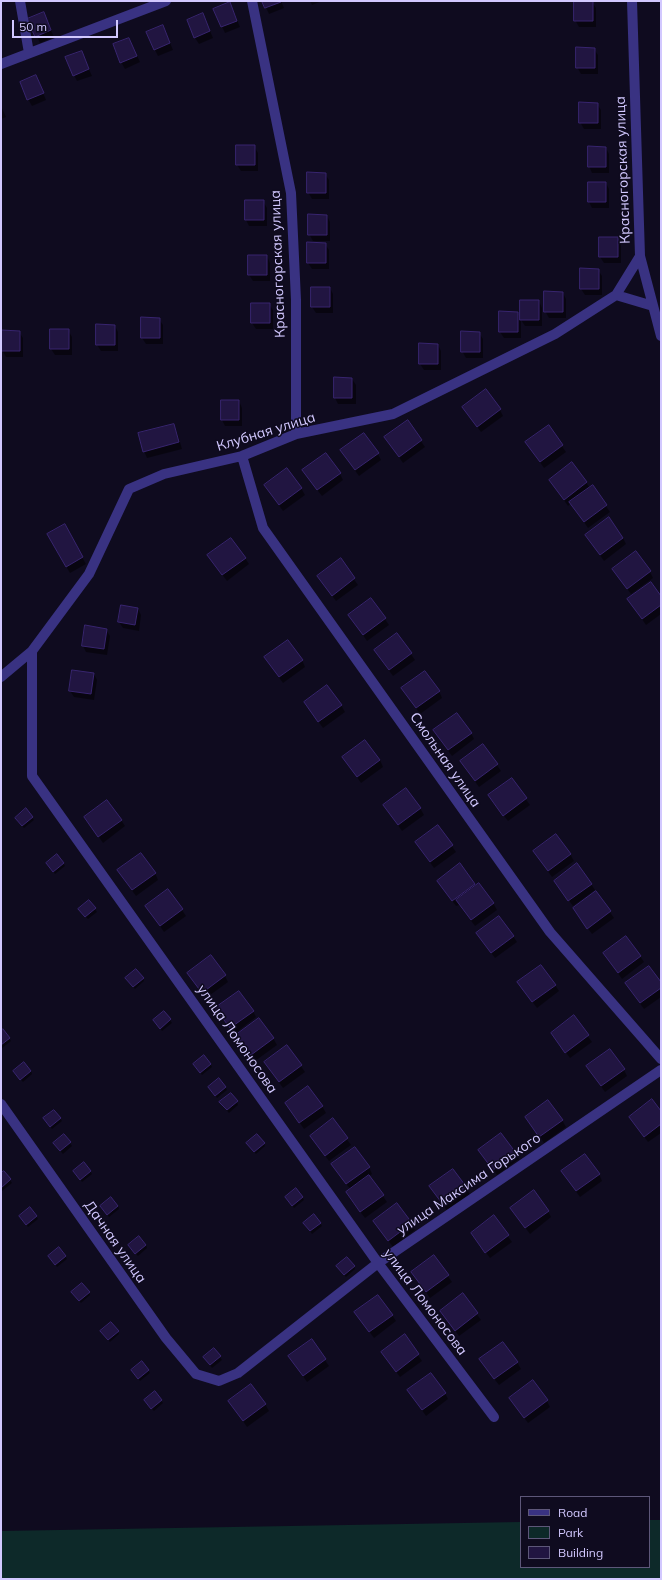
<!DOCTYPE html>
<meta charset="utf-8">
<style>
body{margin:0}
#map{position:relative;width:662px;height:1580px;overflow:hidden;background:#0f0b1f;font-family:Mulish,sans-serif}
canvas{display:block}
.frame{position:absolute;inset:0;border:2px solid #d2c8ff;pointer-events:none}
.legend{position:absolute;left:520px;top:1496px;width:130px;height:72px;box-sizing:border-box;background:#0f0b1f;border:1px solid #5d5779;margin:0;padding:5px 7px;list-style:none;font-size:12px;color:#d2c8ff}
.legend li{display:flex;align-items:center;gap:8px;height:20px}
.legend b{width:20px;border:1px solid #5d5779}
.scale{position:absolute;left:12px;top:20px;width:106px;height:18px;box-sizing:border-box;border:2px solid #d2c8ff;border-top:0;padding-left:5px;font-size:12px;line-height:14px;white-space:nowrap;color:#d2c8ff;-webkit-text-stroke:3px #0f0b1f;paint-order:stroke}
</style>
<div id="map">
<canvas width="662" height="1580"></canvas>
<div class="frame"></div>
<ul class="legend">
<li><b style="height:5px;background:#393282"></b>Road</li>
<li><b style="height:11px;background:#0d2929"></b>Park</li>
<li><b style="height:11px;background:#211541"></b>Building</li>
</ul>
<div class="scale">50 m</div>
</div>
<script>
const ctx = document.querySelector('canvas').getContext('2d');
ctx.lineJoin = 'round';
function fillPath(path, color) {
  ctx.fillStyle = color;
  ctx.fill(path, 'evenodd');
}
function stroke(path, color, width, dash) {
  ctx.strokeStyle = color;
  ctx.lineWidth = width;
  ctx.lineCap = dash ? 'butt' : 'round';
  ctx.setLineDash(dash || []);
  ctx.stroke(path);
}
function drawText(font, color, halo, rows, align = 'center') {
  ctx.font = font + ' Mulish,sans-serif';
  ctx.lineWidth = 3;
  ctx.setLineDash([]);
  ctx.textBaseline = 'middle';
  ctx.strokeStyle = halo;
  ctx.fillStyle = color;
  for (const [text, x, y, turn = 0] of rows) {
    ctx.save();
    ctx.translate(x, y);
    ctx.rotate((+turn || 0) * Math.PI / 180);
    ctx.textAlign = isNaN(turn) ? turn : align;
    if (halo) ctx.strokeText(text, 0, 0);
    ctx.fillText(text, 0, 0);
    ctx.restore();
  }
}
const green = new Path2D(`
 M649 1520H661V1579H1V1531L521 1522V1567H649Z`);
const shadow = new Path2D(`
 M263 1H281L284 8 269 14Z
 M310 1H322L312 5Z
 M592 2 596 8V27H579L575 20Z
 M214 9 233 10 240 27 225 33Z
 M43 13 54 37 40 43 29 19Z
 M203 14 213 38 199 44 195 38Z
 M166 33 173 50 158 56 155 50Z
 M129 39 140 62 125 69 121 62Z
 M594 49 598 55V74H581L577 67Z
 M81 52 92 76 77 81 74 75Z
 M36 76 46 100 32 106 28 99Z
 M597 104 601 110V129H584L580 122Z
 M1 106 6 117 1 119Z
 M237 146H254L258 153V171H241L237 165Z
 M606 148 609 154V173H592L589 166Z
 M325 174 329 180V199H312L308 192Z
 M606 183 609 189V208H592L589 202Z
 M246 201H263L267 208V226H249L246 220Z
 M327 216 330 222V241H313L309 234Z
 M600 238H617L621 245V263H604L600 257Z
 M325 244 329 250V269H312L308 263Z
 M267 256 270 263V281H253L249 275Z
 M598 270 602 276V295H585L581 289Z
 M330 288 333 294V313H316L312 307Z
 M563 293 566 299V318H549L545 311Z
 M539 301 542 308V326H525L521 320V338H504L500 332 517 313 521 319Z
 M269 304 273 310V329H256L252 323Z
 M159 319 163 325V344H146L142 338Z
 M115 326 118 332V351H101L97 345Z
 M68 330 72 337V355H55L51 349Z
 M19 332 23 338V357H6L2 350Z
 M479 333 483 339V358H466L462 351Z
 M438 345 441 351V370H424L420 364Z
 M352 379 356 385V404H338L335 398Z
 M222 401H239L242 408V426H225L222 420Z
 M500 410 503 416 481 432 467 413Z
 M407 421 425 447 403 463 385 437Z
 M174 425 177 432 182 449 147 458 144 451Z
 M548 426 566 452 544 468 530 448Z
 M378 454 381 460 359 476 345 457Z
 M572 464 590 488 592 486 610 512 588 528 571 503 568 506 554 486Z
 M340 474 343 480 322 496 307 477Z
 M265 486 301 488 305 495 283 511Z
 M64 526 86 564 70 573 48 535Z
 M623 538 626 544 604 561 590 541Z
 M245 558 249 564 227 581 212 561Z
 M340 560 358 585 336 601 322 582Z
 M650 572 653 578 631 594 617 575Z
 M661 598V614L646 625 628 599Z
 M371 599 389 625 367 641 349 615Z
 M138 609 141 615 139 631 123 628 119 622Z
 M106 630 110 636 107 655 86 652 83 646Z
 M397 634 415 660 393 676 379 657Z
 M302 660 305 667 283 683 269 664Z
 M94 674 97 680 94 700 74 697 70 691Z
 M439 691 442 698 420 714 406 694Z
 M305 703 341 705 345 712 323 728Z
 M471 733 474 739 452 756 438 737Z
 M483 745 501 771 479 787 461 762Z
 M343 757 380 760 383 767 361 783Z
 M512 780 530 805 508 821 493 802Z
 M384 805 420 808 424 815 402 831Z
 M85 817 121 820 125 826 103 843Z
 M32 818 34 820 24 828 17 821Z
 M438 826 456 852 434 868 416 843Z
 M534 852 570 854 574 861 552 877Z
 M63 863 65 866 55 874 49 866Z
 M155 873 158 880 136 896 122 877Z
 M474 884 493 903 497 910 475 926 459 905 456 906 442 887Z
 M591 884 595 890 573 906 559 887Z
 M596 892 614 918 592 934 574 909Z
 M89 901 97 912 88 919 81 912Z
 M146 906 182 910 186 916 164 932Z
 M513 936 517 942 495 958 481 939Z
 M604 953 640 956 644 962 622 979Z
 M225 976 228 982 206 998 192 979Z
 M143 978 144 981 135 989 128 981Z
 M661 984V997L644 1009 630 990Z
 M555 985 559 991 537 1008 522 988Z
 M253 1011 256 1017 234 1034 220 1014Z
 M164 1012 172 1023 162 1031 156 1023Z
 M574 1017 592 1042 570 1058 556 1039Z
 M3 1031 11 1041 1 1049V1032Z
 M237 1035 273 1038 277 1045 255 1061Z
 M287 1046 305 1072 283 1088 265 1063Z
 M210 1064 212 1067 202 1075 196 1067Z
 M587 1067 624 1070 627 1076 605 1092Z
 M31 1071 32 1074 23 1082 16 1074Z
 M225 1087 227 1090 217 1098 211 1090Z
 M237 1102 238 1105 229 1113 222 1105Z
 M286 1103 322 1106 326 1113 304 1129Z
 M54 1111 62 1121 52 1129 46 1121Z
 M661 1113V1133L648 1142 634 1123Z
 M526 1118 562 1120 566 1127 544 1143Z
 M333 1120 351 1145 329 1161 315 1142Z
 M64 1135 72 1146 63 1154 56 1146Z
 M264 1143 265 1146 256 1154 249 1146Z
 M479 1150 515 1153 519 1159 497 1175Z
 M369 1167 372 1174 369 1176 387 1202 365 1218 350 1199 347 1193 351 1190 336 1171Z
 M90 1171 92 1174 82 1182 76 1174Z
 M4 1172 12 1183 2 1191 1 1189V1175Z
 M599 1174 602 1181 580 1197 566 1178Z
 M467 1189 470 1195 448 1212 434 1193Z
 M302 1197 304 1200 294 1208 288 1200Z
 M397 1205 415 1230 393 1247 378 1227Z
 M118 1206 119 1209 109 1217 103 1209Z
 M548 1211 551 1217 530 1234 515 1214Z
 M36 1216 38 1219 28 1227 22 1219Z
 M494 1217 512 1242 490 1258 476 1239Z
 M304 1223H320L322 1226 312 1234Z
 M146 1245 147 1248 138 1256 131 1248Z
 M65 1256 67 1259 57 1267 51 1259Z
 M434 1256 452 1282 430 1298 412 1272Z
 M354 1266 355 1269 346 1277 339 1269Z
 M89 1292 90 1295 81 1303 74 1295Z
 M463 1295 481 1320 459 1336 441 1311Z
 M392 1315 396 1321 374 1338 359 1318Z
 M118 1332 119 1334 110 1342 103 1334Z
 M404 1335 422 1361 400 1377 386 1358Z
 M311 1340 329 1366 307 1382 289 1356Z
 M214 1349 222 1360 212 1368 206 1360Z
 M517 1362 521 1369 499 1385 484 1366Z
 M148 1370 150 1373 140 1381 134 1373Z
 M155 1393 163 1403 154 1411 147 1403Z
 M445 1393 448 1399 426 1416 412 1396Z
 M229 1401 265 1404 269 1411 247 1427Z
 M547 1401 550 1407 528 1423 514 1404Z`);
const building = new Path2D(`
 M262 1H281V2L265 8Z
 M574 1H593V21H574Z
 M230 2 237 21 221 27 213 9Z
 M44 12 51 30 35 37 27 19Z
 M203 13 210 31 194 38 187 20Z
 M163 25 170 43 154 50 146 32Z
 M129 38 137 56 120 63 113 44Z
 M576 47 595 48V68H576Z
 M82 51 89 69 73 76 65 57Z
 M36 75 44 93 27 100 20 82Z
 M579 102 598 103V123H579Z
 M236 145H255V165H236Z
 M588 146 606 147V167H588Z
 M307 172 326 173V193H307Z
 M588 182H606V202H588Z
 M245 200H264V220H245Z
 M308 214 327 215V235H308Z
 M599 237H618V257H599Z
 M307 242 326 243V263H307Z
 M248 255H267V275H248Z
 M580 268 599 269V289H580Z
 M311 287H330V307H311Z
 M544 291 563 292V312H544Z
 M520 300H539V320H520Z
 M251 303H270V323H251Z
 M499 311 518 312V332H499Z
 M141 317 160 318V338H141Z
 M96 324 115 325V345H96Z
 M50 329H69V349H50Z
 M1 330 20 331V351H1Z
 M461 331 480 332V352H461Z
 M419 343 438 344V364H419Z
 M334 377 352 378V398H334Z
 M486 389 501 409 477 427 462 407Z
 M221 400H239V420H221Z
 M408 420 422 440 399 457 384 437Z
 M174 424 179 442 143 452 138 433Z
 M549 425 563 445 540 462 525 442Z
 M364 433 379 453 355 470 340 450Z
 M326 453 341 473 317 490 302 470Z
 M572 462 587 482 564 500 549 480Z
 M287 468 302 488 279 505 264 485Z
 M593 485 607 505 584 522 569 502Z
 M609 517 623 538 600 555 585 535Z
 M65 524 83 557 66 567 47 534Z
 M231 538 246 558 222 575 207 555Z
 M636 551 651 571 627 589 612 569Z
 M341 558 355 578 332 596 317 576Z
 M651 582 661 596V605L642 619 627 599Z
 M371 598 386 618 363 635 348 615Z
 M121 605 138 608 135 625 118 622Z
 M85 625 107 629 104 649 82 646Z
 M397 633 412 653 389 670 374 650Z
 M288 640 303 660 279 677 264 657Z
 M72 670 94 673 91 694 69 691Z
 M425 671 440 691 416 708 401 688Z
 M327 685 342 705 318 722 304 702Z
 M457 713 472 733 448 750 433 730Z
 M365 740 380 760 357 777 342 757Z
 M483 744 498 764 475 781 460 761Z
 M512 778 527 798 503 816 488 795Z
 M406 788 421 808 398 825 383 805Z
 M107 800 122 820 98 837 84 817Z
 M26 808 33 817 22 826 15 818Z
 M438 825 453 845 430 862 415 842Z
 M556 834 571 854 548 871 533 851Z
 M141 853 156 873 132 890 117 870Z
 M57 854 64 863 53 872 46 863Z
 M460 863 475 884 452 901 437 881Z
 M577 863 592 884 568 901 554 881Z
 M479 883 494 903 471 920 456 900Z
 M168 889 183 909 160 926 145 906Z
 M596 891 611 911 587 929 573 908Z
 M89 900 96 908 85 917 78 909Z
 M499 916 514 936 491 953 476 933Z
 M626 936 641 956 618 973 603 953Z
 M211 955 226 975 202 993 187 973Z
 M541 965 556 985 532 1002 517 982Z
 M649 966 661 982V988L640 1003 625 983Z
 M136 969 144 978 133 987 125 978Z
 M239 991 254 1011 230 1028 215 1008Z
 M164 1011 171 1019 160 1029 153 1020Z
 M574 1015 589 1035 565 1053 551 1033Z
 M259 1018 274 1038 251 1055 236 1035Z
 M3 1029 10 1038 1 1045V1031Z
 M287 1045 302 1065 279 1082 264 1062Z
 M610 1049 625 1069 601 1086 586 1066Z
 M204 1055 211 1064 200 1073 193 1064Z
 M24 1062 31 1071 20 1080 13 1071Z
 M219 1078 226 1087 215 1096 208 1087Z
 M308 1086 323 1106 299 1123 285 1103Z
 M231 1093 238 1101 227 1110 219 1102Z
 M652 1099 661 1111V1124L644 1137 629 1117Z
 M548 1100 563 1120 539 1137 525 1117Z
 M54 1110 61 1118 50 1127 43 1118Z
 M333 1118 348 1138 325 1156 310 1136Z
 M501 1133 516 1153 493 1170 478 1150Z
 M64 1134 71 1142 60 1151 53 1143Z
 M257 1134 265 1143 254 1152 246 1143Z
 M355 1147 370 1167 346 1184 331 1164Z
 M585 1154 600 1174 576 1191 561 1171Z
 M84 1162 91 1171 80 1180 73 1171Z
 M453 1169 468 1189 444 1206 429 1186Z
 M4 1171 11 1179 1 1188V1173Z
 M369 1175 384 1195 360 1212 346 1192Z
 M296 1188 303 1197 292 1206 285 1197Z
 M534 1190 549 1211 525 1228 510 1208Z
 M111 1197 118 1206 107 1215 100 1206Z
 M397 1203 412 1223 388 1241 373 1221Z
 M30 1207 37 1216 26 1225 19 1216Z
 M314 1214 321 1223 310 1231 303 1223Z
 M494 1215 509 1235 485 1253 471 1233Z
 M139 1236 146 1245 135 1254 128 1245Z
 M59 1247 66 1256 55 1265 48 1256Z
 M434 1255 449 1275 426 1292 411 1272Z
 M347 1257 355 1266 344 1275 336 1266Z
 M82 1283 90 1292 79 1301 71 1292Z
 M463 1293 478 1313 455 1331 440 1311Z
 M378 1295 393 1315 369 1332 354 1312Z
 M111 1322 119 1331 108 1340 100 1331Z
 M405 1334 419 1354 396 1372 381 1352Z
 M312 1339 326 1359 303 1376 288 1356Z
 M503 1342 518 1362 494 1379 479 1359Z
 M214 1348 221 1356 210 1365 203 1357Z
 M142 1361 149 1370 138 1379 131 1370Z
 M431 1373 446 1393 422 1410 407 1390Z
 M533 1380 548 1400 524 1418 509 1398Z
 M251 1384 266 1404 243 1421 228 1401Z
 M155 1391 162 1400 151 1409 144 1400Z`);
const minor = new Path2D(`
 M20 1 29 53
 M252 1 291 193 296 300V434
 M632 1 640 256 661 336
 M1 64 166 1
 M616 295 653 306
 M242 456 263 528 550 932 661 1059
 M32 651V776L378 1263 494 1417
 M1 677 32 651 89 574 129 489 164 474 242 456 296 434 393 414 555 334 616 295 640 256
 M1 1104 166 1338 196 1374 219 1381 238 1373 378 1263 661 1070`);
const streetNames = [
 ["Красногорская улица",623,170,-92],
 ["Красногорская улица",278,264,-92],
 ["Клубная улица",266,432,-17],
 ["Смольная улица",445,760,55],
 ["улица Ломоносова",237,1039,55],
 ["улица Максима Горького",469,1184,-34],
 ["Дачная улица",115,1242,55],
 ["улица Ломоносова",425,1302,53]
];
fillPath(green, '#0d2929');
fillPath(shadow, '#0007');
fillPath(building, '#211541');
stroke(building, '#38256f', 1);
stroke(minor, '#393282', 10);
drawText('14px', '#d2c8ff', '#0f0b1f', streetNames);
</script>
